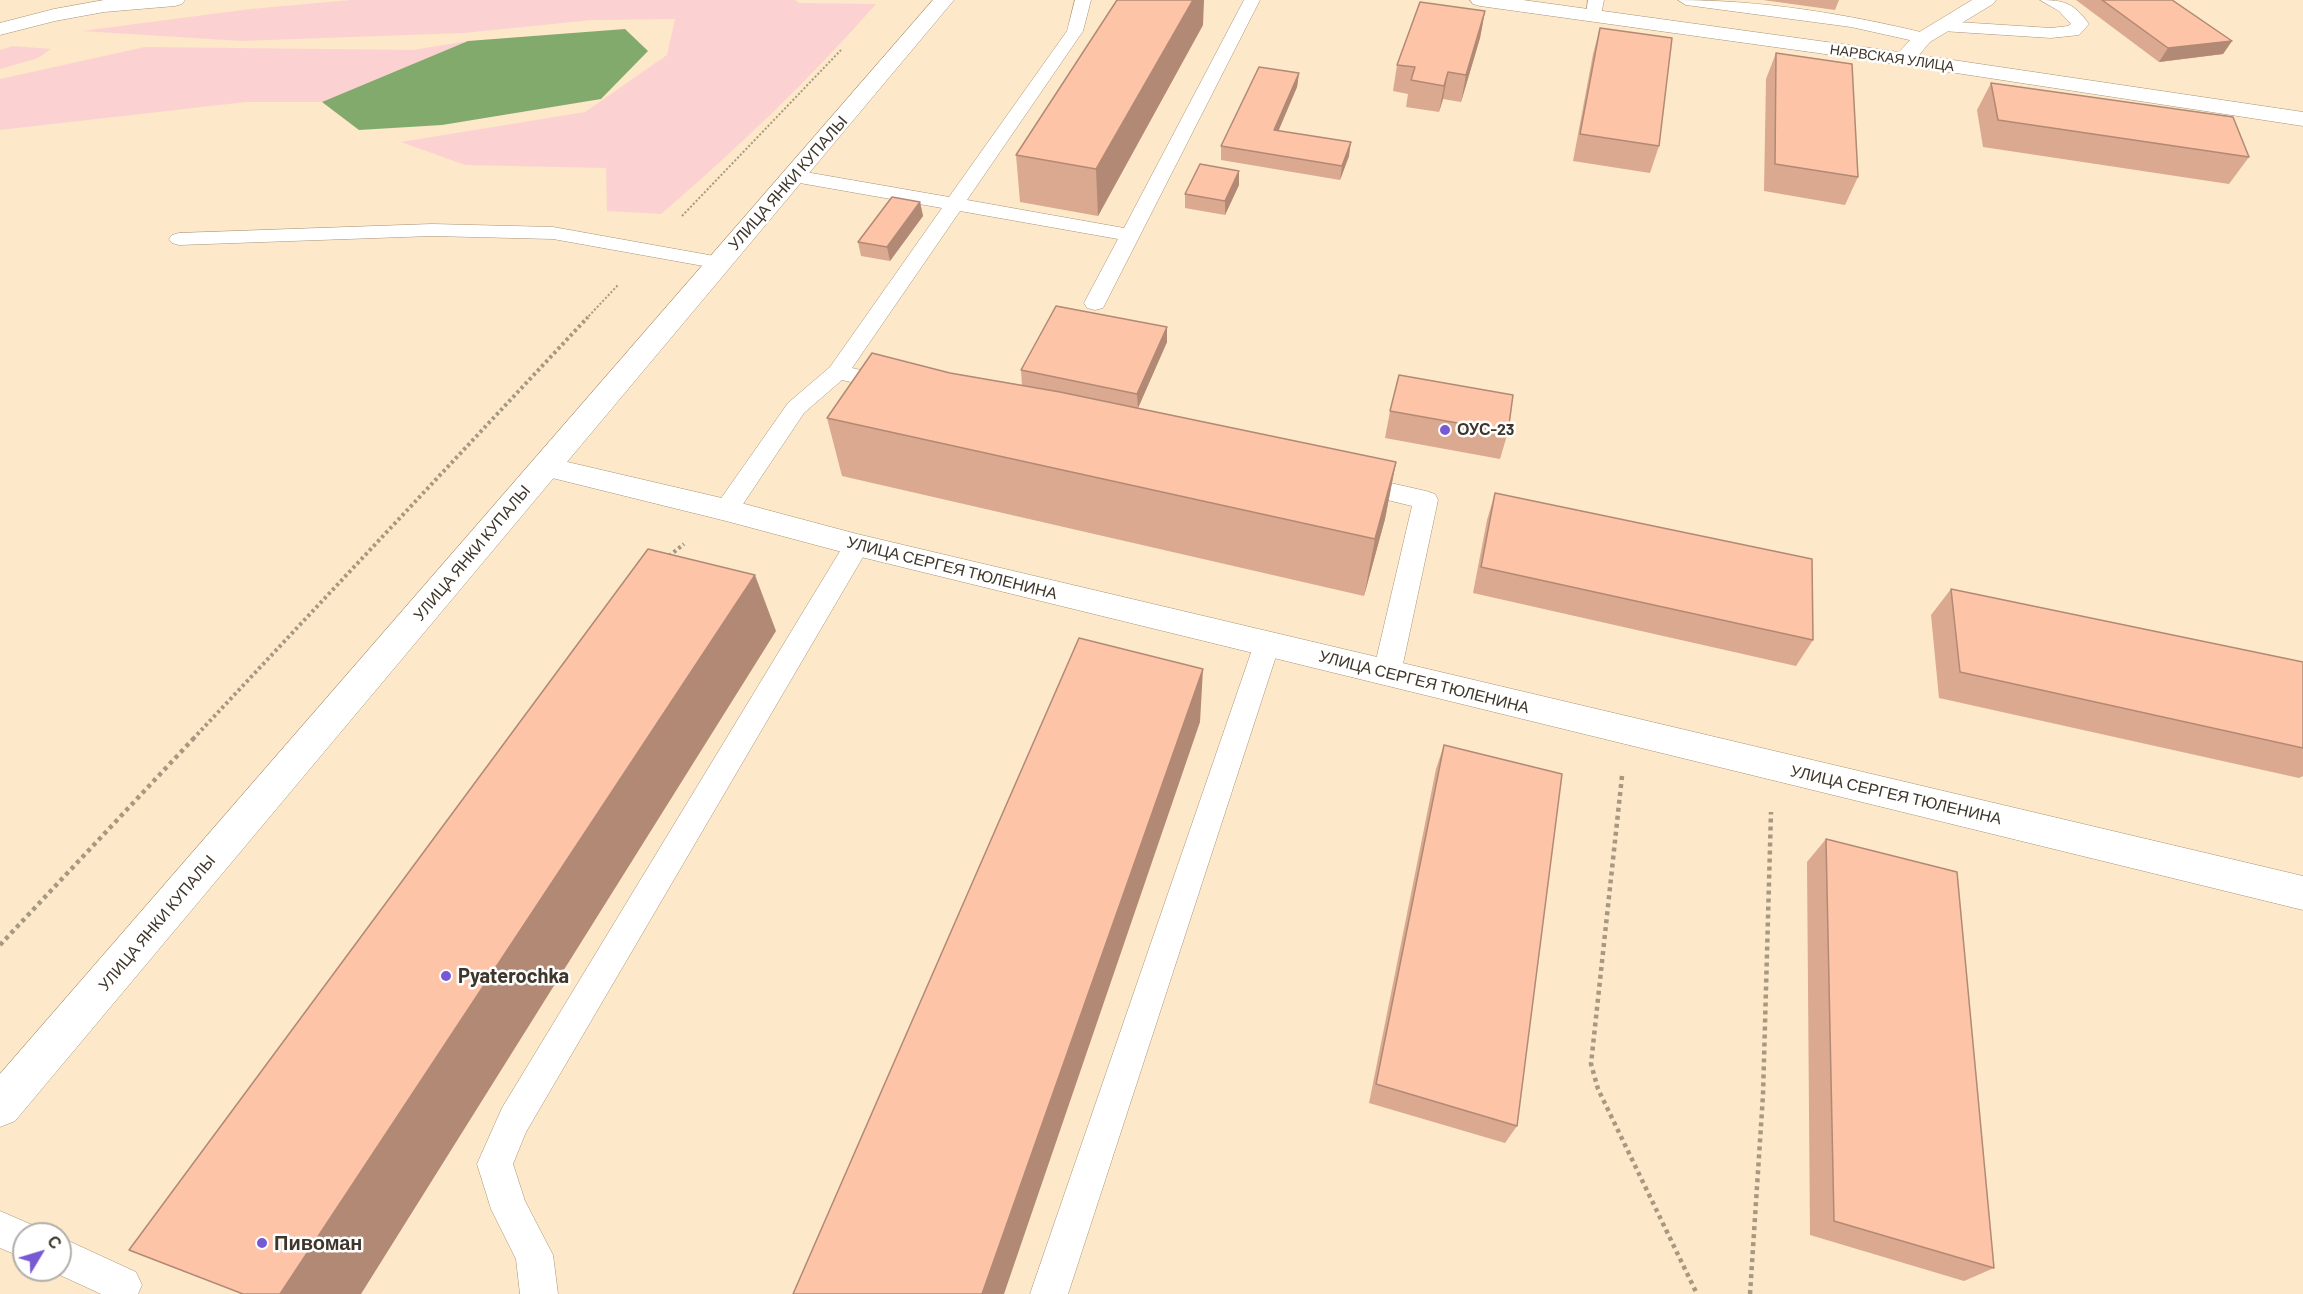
<!DOCTYPE html>
<meta charset="utf-8">
<style>
body{margin:0}
#map{position:relative;width:2303px;height:1294px;overflow:hidden;background:#fde8c9;font-family:Barlow,sans-serif}
canvas{display:block}
.north{position:absolute;left:12px;top:1222px;width:60px;height:60px;box-sizing:border-box;background:#fff;border:2px solid #b2afaa;border-radius:50%;rotate:52deg;font-size:16px;font-weight:700;line-height:24px;text-align:center;color:#3e362a}
.north::after{content:'';display:block;margin:auto;width:21px;height:27px;background:#7759d3;clip-path:polygon(50% 0,100% 100%,50% 72%,0 100%)}
</style>
<div id="map">
<canvas width="2303" height="1294"></canvas>
<div class="north">С</div>
</div>
<script>
const ctx = document.querySelector('canvas').getContext('2d');
ctx.lineJoin = 'round';
function fillPath(path, color) {
  ctx.fillStyle = color;
  ctx.fill(path, 'evenodd');
}
function stroke(path, color, width, dash) {
  ctx.strokeStyle = color;
  ctx.lineWidth = width;
  ctx.lineCap = dash ? 'butt' : 'round';
  ctx.setLineDash(dash || []);
  ctx.stroke(path);
}
function drawText(font, color, halo, rows, align = 'center') {
  ctx.font = font + ' Barlow,sans-serif';
  ctx.lineWidth = 5;
  ctx.setLineDash([]);
  ctx.textBaseline = 'middle';
  ctx.strokeStyle = halo;
  ctx.fillStyle = color;
  for (const [text, x, y, turn = 0] of rows) {
    ctx.save();
    ctx.translate(x, y);
    ctx.rotate((+turn || 0) * Math.PI / 180);
    ctx.textAlign = isNaN(turn) ? turn : align;
    if (halo) ctx.strokeText(text, 0, 0);
    ctx.fillText(text, 0, 0);
    ctx.restore();
  }
}
const green = new Path2D(`
 M351 0H795L799 3 876 4C809 80 737 149 661 214L607 211 606 168 465 165 401 142 585 112 667 55 675 19 592 20 464 33 241 41 82 31 250 9Z
 M468 41 322 102H246L0 130V79L145 47 413 50Z
 M13 46 51 49 38 58 0 69V50Z`);
const water = new Path2D(`
 M625 29 648 51 601 99 442 125 359 130 322 102 468 41Z`);
const pathFar2 = new Path2D(`
 M682 216 841 50
 M586 319 618 285`);
const pathFar1 = new Path2D(`
 M669 556 684 544
 M193 739 588 317`);
const path = new Path2D(`
 M1622 776 1591 1064 1598 1089 1697 1294
 M0 945 194 738
 M1750 1294 1763 1095 1771 812`);
const lane = new Path2D(`
 M1075 0H1091L1083 31 967 200 1124 228 1244 0H1260L1103 308 1095 310 1087 308 1084 303 1118 239 960 211 852 368 900 379 903 384 900 389 892 391 842 380 804 413 735 516 726 519 717 516 714 510 717 504 788 403 830 367 942 208 794 182 787 180 784 176 787 172 794 170 949 197 1067 31Z
 M1588 0H1604L1600 20 1594 21 1586 16Z
 M1678 0C1762 0 1847 14 1929 34L1931 38 1929 42 1923 43 1851 27 1686 5Z
 M2040 0C2064 0 2074 3 2089 24L2079 35 2051 38 1942 31 1934 26 1942 21 2051 28 2068 26 2071 24 2059 11Z
 M432 224 553 227 720 257 727 259 730 263 727 267 720 269 553 239 432 236 179 245 172 243 169 239 172 235 179 233Z
 M1355 475 1426 491 1435 494 1438 500 1401 673 1397 681 1387 684 1377 681 1373 673 1412 506 1346 490 1343 484 1346 478Z
 M857 536 866 538 870 545 526 1132 513 1164 525 1201 553 1255 558 1294H520L516 1259 491 1209 477 1164 502 1108 848 538Z
 M1267 633 1277 637 1280 644 1068 1294H1030L1254 644 1257 637Z
 M0 1211 37 1227 40 1234H24V1258L0 1248Z
 M60 1237 136 1272 142 1285 138 1294H101L49 1270H60Z`);
const street = new Path2D(`
 M104 0H185L182 4 175 6 104 12 55 21 0 35V23L54 9Z
 M1470 0H1523L1899 52 1916 34 1972 0H1996L1993 4 1930 42 1919 55 2303 112V126L1904 65 1480 6 1473 4Z
 M546 457 726 499 857 534 2303 876V910L857 556 726 521 536 474 531 467 536 460Z`);
const secondary = new Path2D(`
 M933 0H954L15 1121 0 1127V1074Z`);
const wall = new Path2D(`
 M1763 0H1839L1835 10Z
 M2076 0H2172L2232 41 2223 54 2159 62Z
 M1485 11 1480 38 1461 102 1443 99 1439 112 1406 107 1408 94 1393 91 1397 65Z
 M1203 25 1098 216 1020 202 1016 155Z
 M1600 28 1659 146 1650 173 1573 161 1593 54Z
 M1776 53 1858 177 1845 205 1764 191 1766 79Z
 M1299 73 1297 87 1278 130 1349 156 1340 180 1221 160V146Z
 M1991 83 2249 157 2229 184 1983 147 1977 110Z
 M1239 171V185L1225 215 1185 208V194Z
 M920 202 923 216 890 261 861 256 858 242Z
 M1167 327V342L1138 408 1396 462 1385 519 1364 596 842 476 827 418 950 373 1040 388 1022 385 1021 370Z
 M1390 411 1508 432 1500 459 1385 438Z
 M1495 493 1813 640 1796 666 1473 593 1487 520Z
 M1951 589 2303 662V776L2299 778 1939 698 1931 615Z
 M1444 745 1517 1126 1505 1143 1369 1103 1436 769Z
 M1826 839 1994 1268 1964 1281 1810 1235 1807 862Z`);
const shadedWall = new Path2D(`
 M1193 0H1204L1203 25 1098 216 1096 169Z
 M1485 11 1480 38 1461 102 1466 75Z
 M2232 41 2223 54 2159 62 2168 48Z
 M1448 72 1443 99 1439 112 1444 86Z
 M1299 73 1297 87 1273 144 1274 130Z
 M1351 142 1349 156 1340 180 1342 166Z
 M1239 171V185L1225 215V201Z
 M920 202 923 216 890 261 887 247Z
 M1167 327V342L1138 408 1137 394Z
 M1396 462 1385 519 1364 596 1375 539Z
 M755 575 776 631 361 1294H280Z
 M1203 669 1200 722 1004 1294H982Z`);
const building = new Path2D(`
 M1117 0H1193L1096 169 1016 155Z
 M2102 0H2172L2232 41 2168 48Z
 M1420 2 1485 11 1466 75 1448 72 1444 86 1411 80 1415 67 1397 65Z
 M1600 28 1672 38 1659 146 1580 134Z
 M1776 53 1852 64 1858 177 1775 164Z
 M1259 67 1299 73 1274 130 1351 142 1342 166 1221 146Z
 M1991 83 2233 117 2249 157 1998 120Z
 M1200 164 1239 171 1225 201 1185 194Z
 M892 197 920 202 887 247 858 242Z
 M1056 306 1167 327 1137 394 1021 370Z
 M872 353 950 373 1060 392 1396 462 1375 539 827 418Z
 M1399 375 1513 395 1508 432 1390 411Z
 M1495 493 1812 559 1813 640 1481 567Z
 M648 549 755 575 280 1294H243L129 1250Z
 M1951 589 2303 662V748L1960 672Z
 M1079 638 1203 669 982 1294H793Z
 M1444 745 1562 774 1517 1126 1376 1084Z
 M1826 839 1957 872 1994 1268 1834 1221Z`);
const markers = [
 [1445,430,6,"#7759d3"],
 [446,976,6,"#7759d3"],
 [262,1243,6,"#7759d3"]
];
const farStreetnames = [
 ["НАРВСКАЯ УЛИЦА",1892,58,8]
];
const streetNames = [
 ["УЛИЦА ЯНКИ КУПАЛЫ",788,183,-49],
 ["УЛИЦА ЯНКИ КУПАЛЫ",472,553,-50],
 ["УЛИЦА СЕРГЕЯ ТЮЛЕНИНА",952,568,14],
 ["УЛИЦА СЕРГЕЯ ТЮЛЕНИНА",1424,682,14],
 ["УЛИЦА СЕРГЕЯ ТЮЛЕНИНА",1896,795,13],
 ["УЛИЦА ЯНКИ КУПАЛЫ",157,923,-50]
];
const poiNames = [
 ["ОУС-23",1457,430]
];
const nearPoinames = [
 ["Pyaterochka",458,976],
 ["Пивоман",274,1243]
];
fillPath(green, '#fbd2d1');
fillPath(water, '#82aa6d');
stroke(lane, '#a89477', 1);
stroke(street, '#a89477', 1);
stroke(secondary, '#a89477', 1);
stroke(pathFar2, '#a79881', 2, [2, 2]);
stroke(pathFar1, '#a79881', 4, [3, 3]);
stroke(path, '#a79881', 4.5, [4, 4]);
fillPath(lane, '#fff');
fillPath(street, '#fff');
fillPath(secondary, '#fff');
fillPath(wall, '#daa990');
fillPath(shadedWall, '#b18975');
fillPath(building, '#fdc4a7');
stroke(building, '#b18975', 1.5);
for (const [x, y, r, color] of markers) {
  const dot = new Path2D();
  dot.arc(x, y, r, 0, 2 * Math.PI);
  ctx.fillStyle = color;
  ctx.fill(dot);
  stroke(dot, '#fff', 2);
}
drawText('14px', '#3e362a', '#fff', farStreetnames);
drawText('16px', '#3e362a', '#fff', streetNames);
drawText('bold 16px', '#3e362a', '#fff', poiNames, 'left');
drawText('bold 20px', '#3e362a', '#fff', nearPoinames, 'left');
</script>
